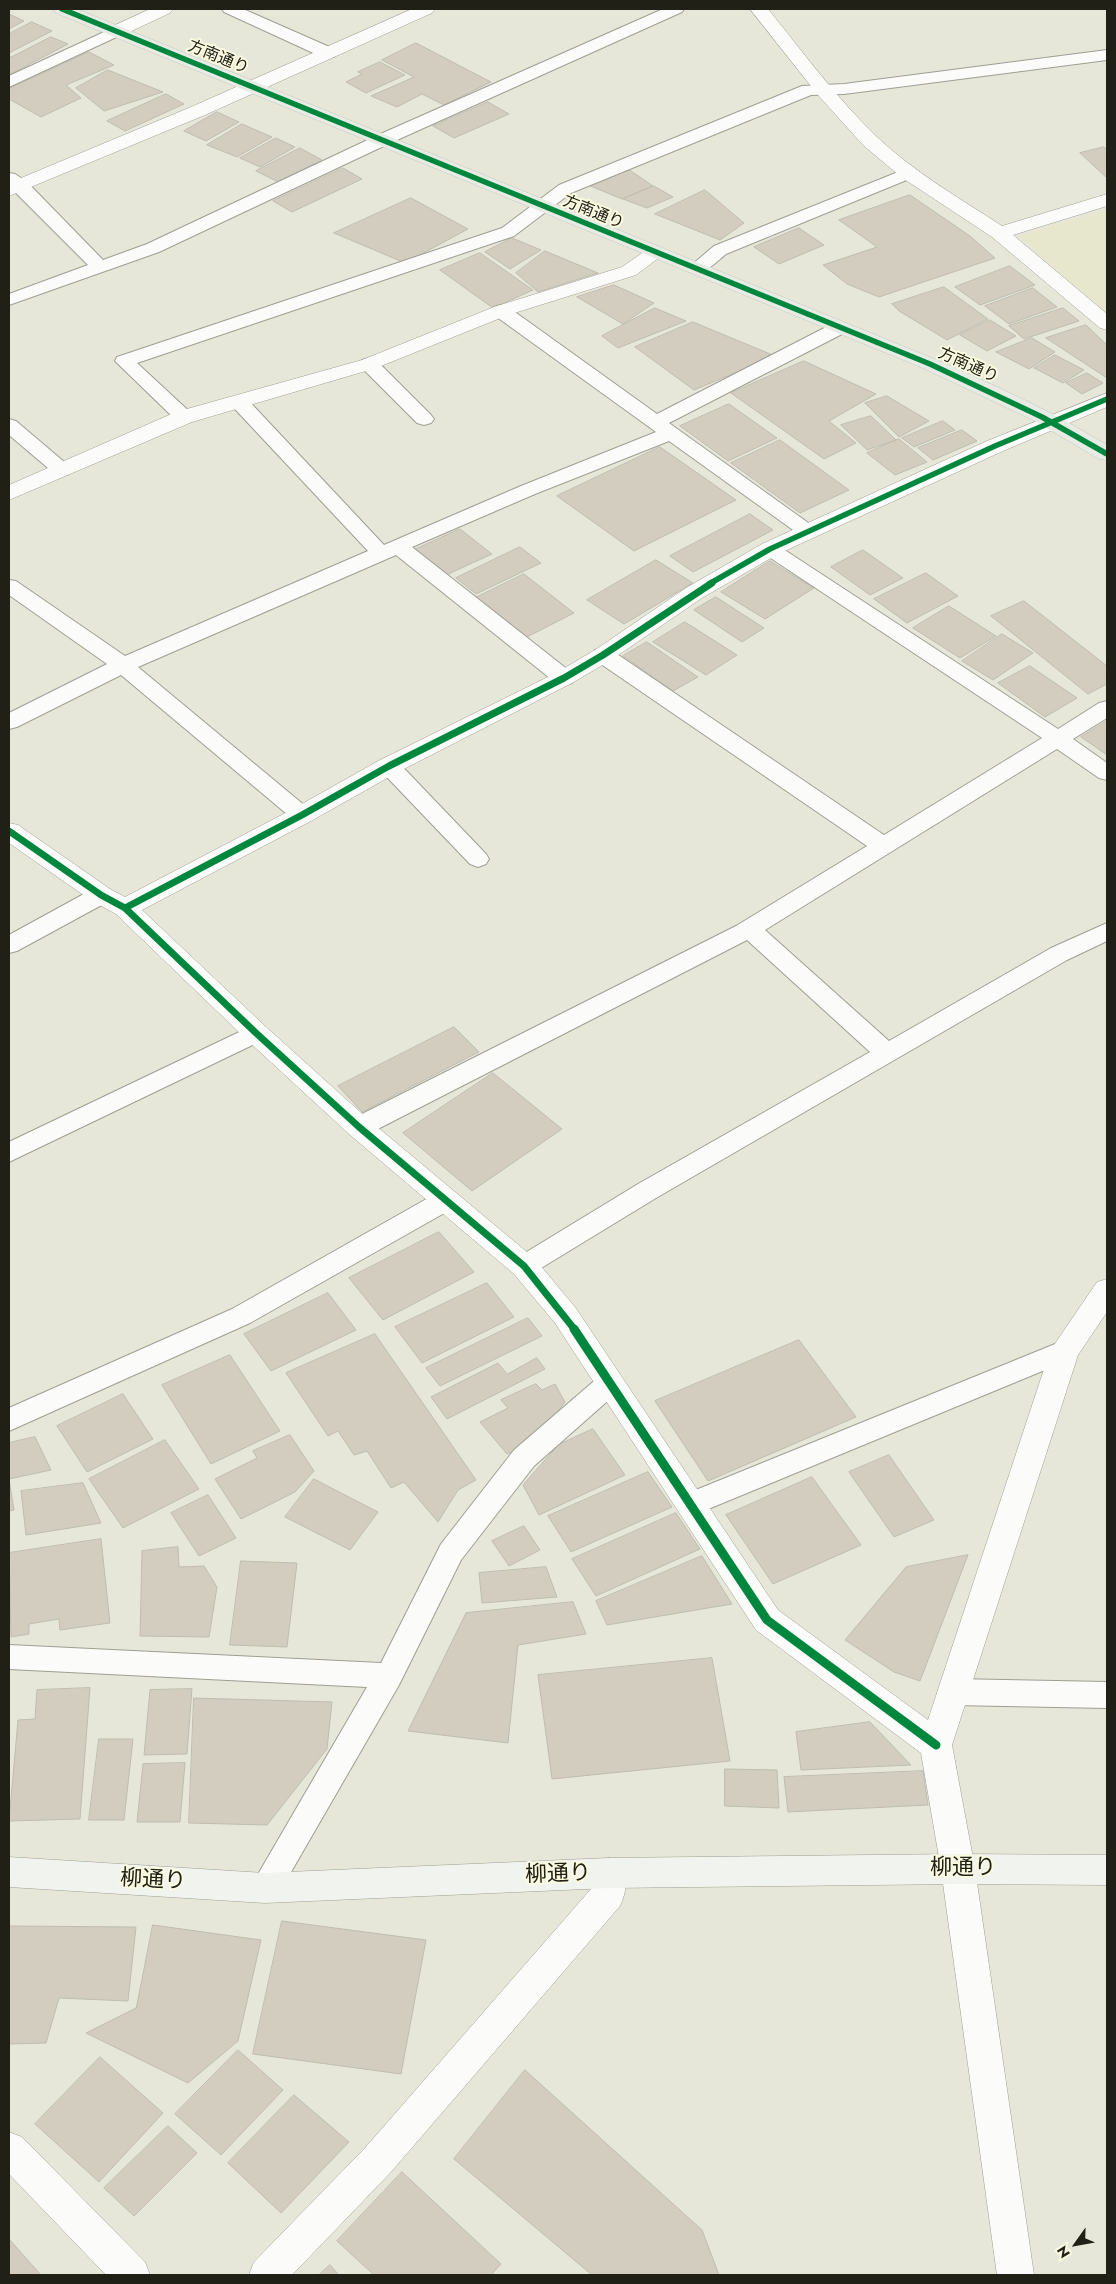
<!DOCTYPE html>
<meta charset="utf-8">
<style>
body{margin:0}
#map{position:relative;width:1116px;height:2284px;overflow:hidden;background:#e7e7d9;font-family:Jost,sans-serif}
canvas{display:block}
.frame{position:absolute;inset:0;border:10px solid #202016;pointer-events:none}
.north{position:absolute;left:1051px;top:2219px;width:50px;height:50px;-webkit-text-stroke:4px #fafae0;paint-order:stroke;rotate:238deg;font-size:14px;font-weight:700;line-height:20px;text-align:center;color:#202016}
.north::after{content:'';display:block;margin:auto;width:18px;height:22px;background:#202016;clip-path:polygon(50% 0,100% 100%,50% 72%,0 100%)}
</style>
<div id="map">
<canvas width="1116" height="2284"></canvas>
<div class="frame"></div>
<div class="north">N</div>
</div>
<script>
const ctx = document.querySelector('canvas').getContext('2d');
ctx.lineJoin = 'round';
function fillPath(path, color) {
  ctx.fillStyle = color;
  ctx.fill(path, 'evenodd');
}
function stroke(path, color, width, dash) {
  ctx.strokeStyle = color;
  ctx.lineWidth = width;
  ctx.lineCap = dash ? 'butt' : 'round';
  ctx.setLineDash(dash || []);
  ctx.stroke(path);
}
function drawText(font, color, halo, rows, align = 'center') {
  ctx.font = font + ' Jost,"Noto Sans JP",sans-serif';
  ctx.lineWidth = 4;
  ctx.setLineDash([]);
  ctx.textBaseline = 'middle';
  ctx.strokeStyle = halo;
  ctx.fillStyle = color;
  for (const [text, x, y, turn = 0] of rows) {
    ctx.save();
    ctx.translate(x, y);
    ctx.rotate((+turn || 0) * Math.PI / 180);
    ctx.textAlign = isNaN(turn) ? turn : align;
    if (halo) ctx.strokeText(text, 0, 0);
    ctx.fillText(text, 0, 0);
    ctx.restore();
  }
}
const built = new Path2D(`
 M1107 210V314L1019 236Z`);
const building = new Path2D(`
 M9 14 24 21 9 29Z
 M32 22 52 31 9 53V34Z
 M51 37 68 44 9 75V57H11Z
 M416 43 491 82 444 105 422 94 397 107 371 96 414 77 382 60Z
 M89 52 114 65 66 85 81 98 41 117 9 99V89Z
 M380 62 405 75 366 93 346 82 362 74 358 72Z
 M108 70 163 92 104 111 76 88Z
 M166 94 184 104 125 131 107 121Z
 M488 102 509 114 454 138 433 126Z
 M217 112 239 122 206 141 184 131Z
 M242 124 272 137 237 157 207 145Z
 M276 138 295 147 260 167 240 158Z
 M1104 147 1107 150V178L1080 153Z
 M300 148 322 160 278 182 256 171Z
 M343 168 362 179 292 212 273 201Z
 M628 169 653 186 622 199 588 185Z
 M654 186 673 197 647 208 623 199Z
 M705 190 744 223 720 240 655 214Z
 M910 195 970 236 995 258 879 297 847 284 823 265 877 247 839 220Z
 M411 198 468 229 405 263 334 233Z
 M799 228 824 245 779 264 754 247Z
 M512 238 541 250 510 269 485 252Z
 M545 251 598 273 538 292 516 273Z
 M480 253 533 290 493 308 440 270Z
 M1010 266 1035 285 980 305 955 287Z
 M614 285 654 303 623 324 577 297Z
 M944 287 988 319 947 340 899 311 892 304Z
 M1033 288 1057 307 1009 324 985 306Z
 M655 308 686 321 618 348 602 336Z
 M1063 308 1079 321 1024 339 1009 326Z
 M990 320 1016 336 987 351 960 335Z
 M693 322 775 356 694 390 635 347Z
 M1086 325 1107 345V378L1046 338Z
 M1032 338 1055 352 1029 369 996 352Z
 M1055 355 1084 370 1063 383 1034 368Z
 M804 361 876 394 829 421 856 443 824 459 731 393Z
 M1087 373 1103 383 1082 394 1066 383Z
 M887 396 929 421 899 437 865 403Z
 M729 404 777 438 728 461 680 426Z
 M871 416 896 440 867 450 841 425Z
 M943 421 955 430 914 447 902 438Z
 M962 430 977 441 933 460 918 448Z
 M899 439 927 462 895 475 867 453Z
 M780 440 849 490 800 513 731 463Z
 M660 447 736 500 634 551 557 496Z
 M750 514 773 530 693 572 670 556Z
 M460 529 492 554 444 576 414 550Z
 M520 547 541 563 476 594 456 578Z
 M863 550 903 578 870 595 831 567Z
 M656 560 693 583 624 624 587 600Z
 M770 561 814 588 765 619 721 592Z
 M926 573 958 596 907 623 874 599Z
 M524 574 574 613 523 639 473 599Z
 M716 597 764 628 742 642 694 610Z
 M1024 601 1107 666V684L1088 694 991 616Z
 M949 606 996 636 960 658 913 628Z
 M685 622 737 655 706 675 653 642Z
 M1002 634 1033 653 993 680 962 661Z
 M647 642 698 677 673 691 623 656Z
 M1030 666 1077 698 1045 717 998 683Z
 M1107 721V755L1081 737Z
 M454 1027 479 1052 362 1112 338 1086Z
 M493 1073 562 1129 472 1191 403 1133Z
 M439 1232 474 1272 383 1320 349 1278Z
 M487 1283 514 1317 422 1363 395 1327Z
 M328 1293 356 1330 271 1371 244 1334Z
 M528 1318 542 1336 440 1386 426 1368Z
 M375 1334 476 1480 458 1490 438 1522 404 1482 391 1488 367 1451 354 1455 338 1431 328 1436 286 1373Z
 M799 1340 856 1417 708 1481 655 1401Z
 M230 1355 280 1431 211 1464 162 1385Z
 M537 1358 545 1369 447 1419 431 1397 498 1363 507 1374Z
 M536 1384 542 1390 555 1384 565 1402 537 1439 507 1454 480 1422 508 1408 501 1400Z
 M123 1394 153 1439 87 1472 57 1426Z
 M593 1429 625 1475 539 1515 523 1485 558 1445Z
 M290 1435 314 1471 295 1492 241 1519 215 1479 257 1458 253 1451Z
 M35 1437 51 1470 9 1479 14 1510 9 1511V1443Z
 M165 1440 199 1489 123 1528 89 1479Z
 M889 1455 934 1520 894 1537 849 1472Z
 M648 1472 672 1507 571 1552 548 1516Z
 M812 1477 861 1545 773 1584 726 1515Z
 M314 1479 378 1512 350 1550 285 1517Z
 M83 1483 101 1523 26 1535 21 1491Z
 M208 1495 236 1538 199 1556 171 1513Z
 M676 1513 700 1549 596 1596 572 1559Z
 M524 1526 540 1550 509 1566 492 1541Z
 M101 1539 110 1623 60 1630 59 1619 29 1624V1634L11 1637 9 1553Z
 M178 1547 179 1567 204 1566 217 1587 209 1637 140 1636 142 1551Z
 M968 1555 920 1681 894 1672 845 1640 906 1567Z
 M702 1556 732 1604 607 1625 596 1601Z
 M241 1561 297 1563 287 1647 230 1645Z
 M546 1567 557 1597 482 1603 479 1573Z
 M573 1602 586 1634 518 1645 508 1743 408 1731 466 1613Z
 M712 1658 730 1761 552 1779 538 1675Z
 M90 1688 80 1819 9 1821 18 1720 35 1719 37 1690Z
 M192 1689 187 1754 144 1755 150 1690Z
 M194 1698 332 1702 327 1749 267 1825 189 1823Z
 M870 1722 911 1765 801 1770 796 1732Z
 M99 1739H133L124 1820H89Z
 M185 1763 180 1822H137L143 1764Z
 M725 1769 777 1770 779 1808 725 1806Z
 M923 1771 928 1805 788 1812 784 1777Z
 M282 1921 426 1940 401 2074 253 2054Z
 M153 1925 261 1940 238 2041 188 2083 86 2033 136 2008Z
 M9 1926 136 1927 128 2001 59 1998 46 2043 9 2044Z
 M238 2050 283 2090 221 2155 175 2114Z
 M100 2057 163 2113 99 2182 35 2124Z
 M525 2070 702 2230 719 2275H592L454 2159Z
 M294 2095 349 2142 281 2213 228 2163Z
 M168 2126 197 2153 134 2216 104 2188Z
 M402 2172 501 2264 491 2275H374L337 2241Z
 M9 2239 41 2275H9Z
 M330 2265 339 2275H319Z`);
const lane = new Path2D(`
 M222 9H243L334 49 336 53 334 57H322L224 12Z
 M663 9H684L682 12 388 144 159 252 9 305V294L88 265 9 186V173L15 174 27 182 103 260 147 244 376 136Z
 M117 26 123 28 125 31 123 34 9 87V76Z
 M1107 50V60L844 94 811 95 571 193 514 236 137 363 191 413 194 417 191 421 184 423 177 421 115 361 117 357 502 228 559 185 802 86 844 84Z
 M908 168 914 169 917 173 914 177 726 254C716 262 705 275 691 272L688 268 714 246Z
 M501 305 508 307 657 414 832 324 839 322 846 324 848 328 846 332 669 423 814 527 817 531 814 535 807 537 800 535 669 441 535 494 412 547 572 673 575 678 572 683 564 685 556 683 396 555 138 667 310 810 313 815 310 820 302 823 294 820 121 675 17 727 9 729V713L107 664 9 595V580L16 581 125 656 368 551 233 407 230 403 233 399 240 397 247 399 384 545 521 486 656 432 494 315 492 311 494 307Z
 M369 358 376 360 431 415 434 419 431 423 424 425 417 423 362 368 360 364 362 360Z
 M9 419 16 421 69 466 72 470 69 474 62 476 55 474 9 435Z
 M770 543 777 545 1058 729 1099 703 1107 701V718L1073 739 1107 763V780L1099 778 1057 749 765 930 889 1041 1051 948 1107 923V941L1067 960 656 1198 533 1273 524 1276 515 1273 511 1266 515 1259 638 1184 870 1052 747 940 368 1134 359 1136 350 1134 347 1127 350 1120 736 926 867 846 595 660 592 655 595 650 603 648 611 650 884 835 1042 738 763 553 760 549 763 545Z
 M389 759 397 761 486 854 489 859 486 864 478 867 470 864 381 771 378 766 381 761Z
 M101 887 109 889 113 895 109 901 17 951 9 953V935L93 889Z
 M256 1024 265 1027 268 1033 265 1039 9 1162V1142Z
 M446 1190 455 1193 459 1200 455 1207 250 1323 9 1431V1408L232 1309 437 1193Z
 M1065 1340 1074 1344 1078 1351 1074 1358 701 1512 691 1515 681 1512 677 1504 681 1496Z
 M610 1372 619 1375 623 1383 619 1391 534 1466 461 1560 399 1685 276 1898 265 1902 254 1898 250 1888 367 1687 9 1669V1645L381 1663 441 1544 514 1450 601 1375Z
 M953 1679 1107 1682V1708L953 1705 943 1701 938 1692 943 1683Z`);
const street = new Path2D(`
 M150 9H173L170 13 123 35H111L108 31 111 27Z
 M412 9H435L432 13 205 115 9 196V183L191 107Z
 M750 9H768C803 52 837 99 877 137 914 172 959 198 1002 226L1107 194V206L1013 235 1107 314V330L1100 328 992 237 901 177 863 145 818 95Z
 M655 247 662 249 665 253 636 275 508 315 376 368 192 422 9 500V485L176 412 362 360 494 307 622 267 648 249Z
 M1107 393V407L1003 451 778 554 702 598 611 660 572 683 398 772 311 821 142 910 265 1026 369 1120 534 1258 575 1307 778 1610 928 1720 1050 1351 1097 1282 1107 1279V1312L1078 1355 952 1745 975 1869 1034 2275H997L941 1869 921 1753 756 1630 555 1323 514 1274 349 1134 247 1040 116 914 92 901 9 843V823L18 825 110 889 125 897 293 809 380 760 556 673 595 650 686 588 762 544 987 441Z
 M609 1858 621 1862C628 1877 627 1891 620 1906L391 2172 292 2275H249L254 2262 365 2148 591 1889 592 1873 597 1862Z
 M9 2132 22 2137 145 2262 150 2275H106L9 2174Z`);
const secondary = new Path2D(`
 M958 1854 1107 1855V1885L958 1884 609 1888 265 1903 9 1887V1857L265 1873 609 1858Z`);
const primary = new Path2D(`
 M53 9H77L937 360C995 385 1053 412 1107 445V460L1099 459 1035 421 923 368 56 13Z`);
const cyclewayFar2 = new Path2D(`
 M62 9 930 364 1042 417 1107 454
 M709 584 770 549 995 446 1107 399`);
const cyclewayFar1 = new Path2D(`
 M9 831 101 895 125 908 256 1033 359 1127 524 1266 575 1330
 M125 908 302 815 389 766 564 678 603 655 712 583`);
const cycleway = new Path2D(`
 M574 1329 767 1620 936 1745`);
const farStreetnames = [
 ["方南通り",218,58,22],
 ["方南通り",593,213,22],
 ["方南通り",968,366,24]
];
const nearStreetnames = [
 ["柳通り",963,1869],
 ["柳通り",558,1875,-2],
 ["柳通り",153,1881,3]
];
fillPath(built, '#e7e7ce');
fillPath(building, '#d2cdbf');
stroke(building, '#bebcb1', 1);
stroke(lane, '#9e9e93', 2);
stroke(street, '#9e9e93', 1);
stroke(secondary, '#9e9e93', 1);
stroke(primary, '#c5c5be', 1);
fillPath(lane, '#fbfbf9');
fillPath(street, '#fbfbf9');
fillPath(secondary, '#f1f3ee');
fillPath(primary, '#e8ebe3');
stroke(cyclewayFar2, '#00873e', 5.5);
stroke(cyclewayFar1, '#00873e', 7);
stroke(cycleway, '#00873e', 9);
drawText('16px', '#202016', '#fafae0', farStreetnames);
drawText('22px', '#202016', '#fafae0', nearStreetnames);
</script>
